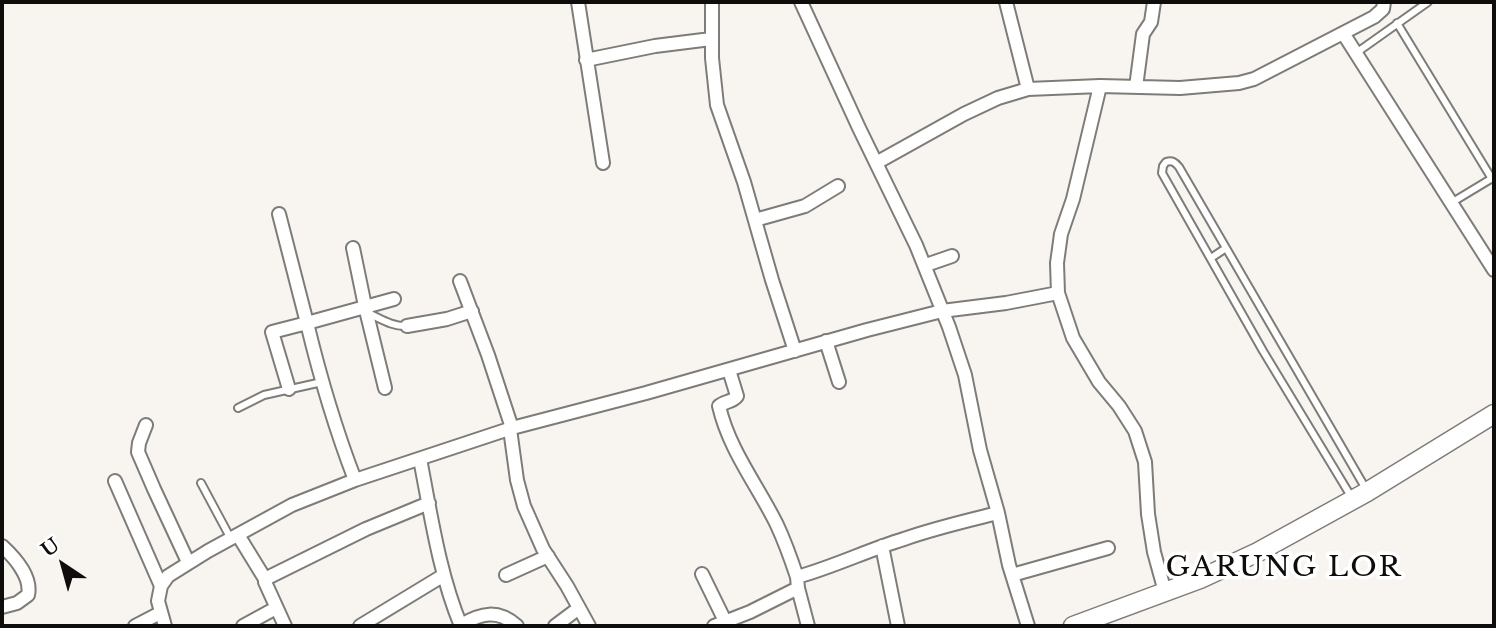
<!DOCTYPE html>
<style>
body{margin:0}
#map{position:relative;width:1496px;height:628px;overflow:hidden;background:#f8f5f1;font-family:"Libre Baskerville",serif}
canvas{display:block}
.frame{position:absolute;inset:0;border:4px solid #0e0d0c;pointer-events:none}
.north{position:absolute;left:28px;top:530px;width:70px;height:70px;-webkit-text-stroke:5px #fff;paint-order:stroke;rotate:324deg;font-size:19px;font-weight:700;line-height:28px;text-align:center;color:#0e0d0c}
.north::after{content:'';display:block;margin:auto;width:24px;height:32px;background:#0e0d0c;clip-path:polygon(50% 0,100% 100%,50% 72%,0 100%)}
</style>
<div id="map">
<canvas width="1496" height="628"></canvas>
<div class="frame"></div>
<div class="north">U</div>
</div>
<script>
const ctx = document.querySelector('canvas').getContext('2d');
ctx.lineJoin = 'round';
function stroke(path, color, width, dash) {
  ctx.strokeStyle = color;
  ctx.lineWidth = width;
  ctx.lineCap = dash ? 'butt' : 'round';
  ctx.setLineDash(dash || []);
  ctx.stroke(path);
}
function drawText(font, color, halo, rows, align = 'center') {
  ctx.font = font + ' "Libre Baskerville",serif';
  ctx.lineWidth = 7;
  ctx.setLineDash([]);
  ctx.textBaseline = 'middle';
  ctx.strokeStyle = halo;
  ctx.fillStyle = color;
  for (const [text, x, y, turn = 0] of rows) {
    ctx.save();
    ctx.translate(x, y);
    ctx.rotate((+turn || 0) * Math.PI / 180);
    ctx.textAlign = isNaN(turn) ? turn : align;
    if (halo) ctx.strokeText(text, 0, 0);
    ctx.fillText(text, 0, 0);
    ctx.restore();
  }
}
const lane = new Path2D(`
 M1397 23 1492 179
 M1356 53 1428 2
 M1451 203 1494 177
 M1211 258 1226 248
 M368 313C381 319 393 327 407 326
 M238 408 264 395 322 382
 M201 483 231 539
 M1352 498 1263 351 1162 173 1163 166 1166 162C1172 160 1175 162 1179 167L1366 489`);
const street = new Path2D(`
 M578 2 603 163
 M712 2V58L717 105 744 182 772 280 795 351
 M801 2 859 128 916 245 949 327 965 375 980 450 998 513 1009 565 1028 626
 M1006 2 1028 89
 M1343 33 1494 270
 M586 60 655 46 711 39
 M1100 86 1073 199 1061 234 1057 263 1058 293 1073 338 1099 382 1119 406 1135 431 1145 462 1148 514 1154 552 1165 592
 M1136 87 1143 34 1151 22 1154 2
 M876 163 964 114 998 98 1028 89 1100 86 1180 88 1239 83 1254 79 1374 17 1383 9 1384 2
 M279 214 307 323 272 332 289 389
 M755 220 805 206 838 186
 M353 248 365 306 385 388
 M926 265 952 256
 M460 281 488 355 512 428
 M407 326 447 319 472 311
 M826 341 839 382
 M729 370 737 396C733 402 725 401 719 406 729 450 758 486 777 525 785 542 791 559 797 577
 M146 425 139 443 138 452 154 489 188 562
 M510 429 517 480 524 506 543 549 567 586 589 626
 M420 459C431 515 439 573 461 626
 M355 480C335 428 320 377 307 323L394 299
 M115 481 161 586
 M238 535 265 579V582L285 626
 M2 546C14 557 32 577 28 595L17 603 2 607
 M882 546 898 626
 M702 574 725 621
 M506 575 548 556
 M1012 575 1108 548
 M265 579 366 529 429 503
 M461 625C481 613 498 609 517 626
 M135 626 160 613
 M165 626 158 601 161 586 168 576 208 551 292 505 355 480 512 428 646 393 867 330 942 311 1006 303 1058 293
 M243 626 276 608
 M360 626 444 575
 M555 626 579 608
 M714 626 750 612 798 588
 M808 626 798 588 797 577C833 567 868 550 904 539 935 528 966 521 998 513`);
const secondary = new Path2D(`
 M1073 626 1200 579 1258 552 1367 492 1494 414`);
const quarterNames = [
 ["GARUNG LOR",1284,568]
];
stroke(lane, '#7e7c78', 10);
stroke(street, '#7e7c78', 16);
stroke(secondary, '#7e7c78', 21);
stroke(lane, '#fff', 6);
stroke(street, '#fff', 12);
stroke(secondary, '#fff', 18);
ctx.letterSpacing = '2px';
drawText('28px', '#0e0d0c', '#fff', quarterNames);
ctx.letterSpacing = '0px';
</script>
